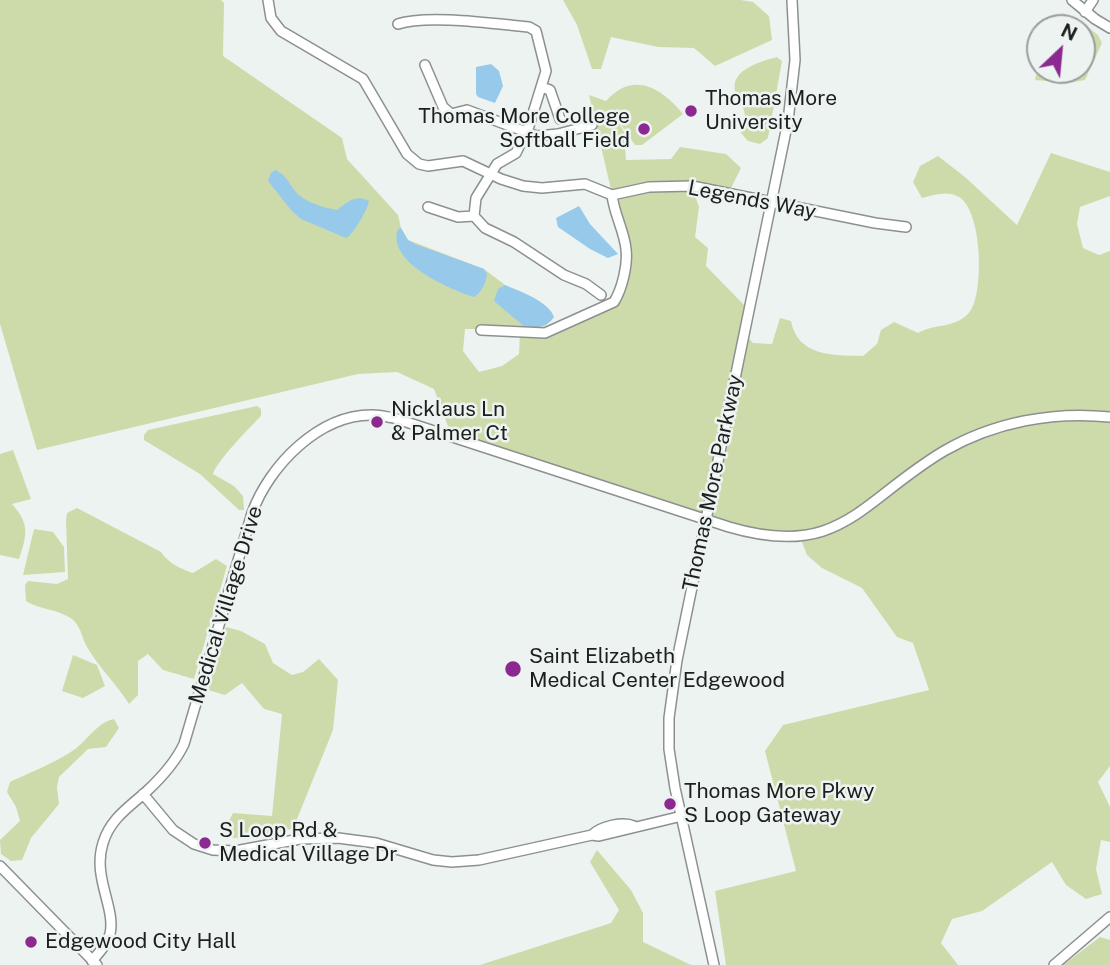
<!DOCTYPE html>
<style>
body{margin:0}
#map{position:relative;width:1110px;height:965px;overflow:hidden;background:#edf3f1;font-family:"Public Sans",sans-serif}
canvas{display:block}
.north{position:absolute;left:1026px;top:14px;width:70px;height:70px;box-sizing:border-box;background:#edf3f1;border:2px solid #9a9e9d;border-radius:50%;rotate:26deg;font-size:19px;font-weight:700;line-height:28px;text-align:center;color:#1d1f1f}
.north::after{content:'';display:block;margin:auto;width:24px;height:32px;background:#8c2991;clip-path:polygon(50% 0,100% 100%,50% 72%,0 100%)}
</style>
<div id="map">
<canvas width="1110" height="965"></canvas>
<div class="north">N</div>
</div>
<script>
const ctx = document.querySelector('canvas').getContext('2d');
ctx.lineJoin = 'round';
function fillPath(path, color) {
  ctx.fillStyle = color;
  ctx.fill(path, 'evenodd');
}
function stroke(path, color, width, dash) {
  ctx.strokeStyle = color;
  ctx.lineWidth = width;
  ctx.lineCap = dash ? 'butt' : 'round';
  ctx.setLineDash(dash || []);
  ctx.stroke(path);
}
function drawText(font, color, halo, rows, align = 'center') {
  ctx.font = font + ' "Public Sans",sans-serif';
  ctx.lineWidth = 5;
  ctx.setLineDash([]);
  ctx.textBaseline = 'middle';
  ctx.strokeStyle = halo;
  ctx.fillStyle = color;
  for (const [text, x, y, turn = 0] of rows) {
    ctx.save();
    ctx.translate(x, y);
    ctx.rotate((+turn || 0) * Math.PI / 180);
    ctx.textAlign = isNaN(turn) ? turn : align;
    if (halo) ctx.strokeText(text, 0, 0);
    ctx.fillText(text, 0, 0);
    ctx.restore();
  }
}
const green = new Path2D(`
 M0 0H221L224 3 223 56 342 138 347 159 398 215 401 228 408 240 484 269 505 285 543 304 551 311 554 317 545 326 527 329H465L463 351 479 372 502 366 519 354 520 332 534 334 614 302 626 254 589 95 606 101C633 70 662 88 683 114L642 145H635L615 116 624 132 626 160 671 159 680 147 726 154 741 168 728 194 692 187 699 207 695 237 708 248 706 266 749 310 744 333 753 343 772 344 780 318 791 321C798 357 833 355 863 356L877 344 881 330 894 322 918 333C935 323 958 329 971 310 984 289 982 211 959 197 948 190 934 195 922 198L913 182 920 166 938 156 965 177 1017 225 1051 153 1110 172V196L1080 207 1077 224 1083 248 1099 255 1110 251V766L1098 782 1110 807V842L1101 840 1096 869 1102 894 1086 899 1066 885 1052 862 982 911 952 919 941 943 958 965H726L715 891 796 871 765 751 783 725 929 690 913 643 897 637 862 588 822 568 807 555 800 537H770L452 437 434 389 397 372 358 374 37 450 0 324Z
 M563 0H741L753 2 769 16 772 40 715 66 694 48 658 47 611 37 601 69H592L577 25Z
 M1077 19 1098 35 1102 43 1085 80 1068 83 1035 80 1040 59V70H1082V28H1066Z
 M777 57 782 61 768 138 760 144 748 141 741 133C743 128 745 122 745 117 745 109 741 104 737 97 725 71 759 62 777 57Z
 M257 406 261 409V416C250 427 216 462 213 474L234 486 243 496 244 510H239L200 474 144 440V435L148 430Z
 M13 450 31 499 12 504C30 524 27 535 19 559L0 555V454Z
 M77 508 161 552C168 563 181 569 193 573L216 559 227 566 194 679 163 670 148 654 138 661V695L129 704C117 685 97 665 87 647 81 635 80 622 67 616 54 609 39 609 26 601L25 585 28 581 57 584 68 579 66 520 67 513Z
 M34 529 53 532 64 547 65 572 23 575Z
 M226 627 241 631 265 644 273 663 292 675 303 672 319 659 338 680 333 730 297 819 291 829 244 839 228 837 225 829 233 813 272 816 282 714 264 709 242 683 225 695 208 690Z
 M73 655 97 665 105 686 83 698 62 691Z
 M114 719 119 728 106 747 88 749 59 777 57 787 59 804 31 838 22 860 11 861 1 854 0 840 20 821 16 807 7 792 10 782C29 773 59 761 75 749 88 740 96 723 114 719Z
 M597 850 631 890 643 913V942L691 965H480L611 923 619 910 590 862Z
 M1100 937 1110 940V965H1063Z`);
const water = new Path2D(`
 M491 64 499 71 503 86 495 103 478 97 476 94V67Z
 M275 170C288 175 289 186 299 195 308 203 325 208 337 210 347 202 356 194 369 201 368 209 353 235 346 238L301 219 291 210 268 181 271 173Z
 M579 206 590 224 618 254 608 258 590 249 558 227 556 218Z
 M401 228 408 240 415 244 484 269 487 274C486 283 482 292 474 297 449 289 386 262 398 229Z
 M505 285C521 292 547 300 554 317 548 327 538 327 527 329L494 301 498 289Z`);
const minor = new Path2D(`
 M268 0 271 18 281 31 363 79 407 154 419 164 428 166 463 161 501 179 523 186 542 188 585 184 612 195 649 187 692 186 875 223 906 227
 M1072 0 1095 19 1110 28
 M1085 12 1093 0
 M398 24C427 14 496 24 529 27L536 31 546 71 529 126 516 153 497 164 476 198 474 216 485 228 514 242 564 275 586 284 601 295
 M425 65 443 107 451 114 467 110 537 136 558 134 592 125
 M541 87 550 90 560 119
 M428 207 458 217 474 216
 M481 330 545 333 614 302C622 289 628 265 626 249 624 230 614 214 612 195
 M143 794 173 830 194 844 213 850 235 851 300 839 338 838 376 843 433 860 452 862 479 860 592 835 599 836 682 816
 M592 835C601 826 623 821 634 826
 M0 866 97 965
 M92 961C99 953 107 944 110 934 116 908 92 877 103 843 110 819 129 807 147 791 162 777 175 763 184 744L252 513C269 466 319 414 373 415 380 415 387 417 394 418L729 527C841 560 860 501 944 451 994 422 1053 411 1110 417
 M714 965 675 788 669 749V718L677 660 788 121 795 60 792 0
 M1054 965 1110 917`);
const markers = [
 [691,111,7,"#8c2991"],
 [644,129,7,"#8c2991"],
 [377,422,7,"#8c2991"],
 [513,669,9,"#8c2991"],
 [670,804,7,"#8c2991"],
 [205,843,7,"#8c2991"],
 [31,942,7,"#8c2991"]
];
const poiNames = [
 ["Thomas More",705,99],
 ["University",705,123],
 ["Thomas More College",630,117,"right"],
 ["Softball Field",630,141,"right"],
 ["Nicklaus Ln",391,410],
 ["& Palmer Ct",391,434],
 ["Saint Elizabeth",529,657],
 ["Medical Center Edgewood",529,681],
 ["Thomas More Pkwy",684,792],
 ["S Loop Gateway",684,816],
 ["S Loop Rd &",219,831],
 ["Medical Village Dr",219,855],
 ["Edgewood City Hall",45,942]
];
const streetNames = [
 ["Legends Way",752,200,11],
 ["Thomas More Parkway",713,483,-78],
 ["Medical Village Drive",226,605,-73]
];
fillPath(green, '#cddbab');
fillPath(water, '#97c9eb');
stroke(minor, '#8c9190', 12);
stroke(minor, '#fff', 9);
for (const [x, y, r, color] of markers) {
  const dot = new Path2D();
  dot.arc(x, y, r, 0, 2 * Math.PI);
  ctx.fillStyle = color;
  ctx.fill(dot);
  stroke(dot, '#edf3f1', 2.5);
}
drawText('21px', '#1d1f1f', '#edf3f1', poiNames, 'left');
drawText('21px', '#1d1f1f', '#edf3f1', streetNames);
</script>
